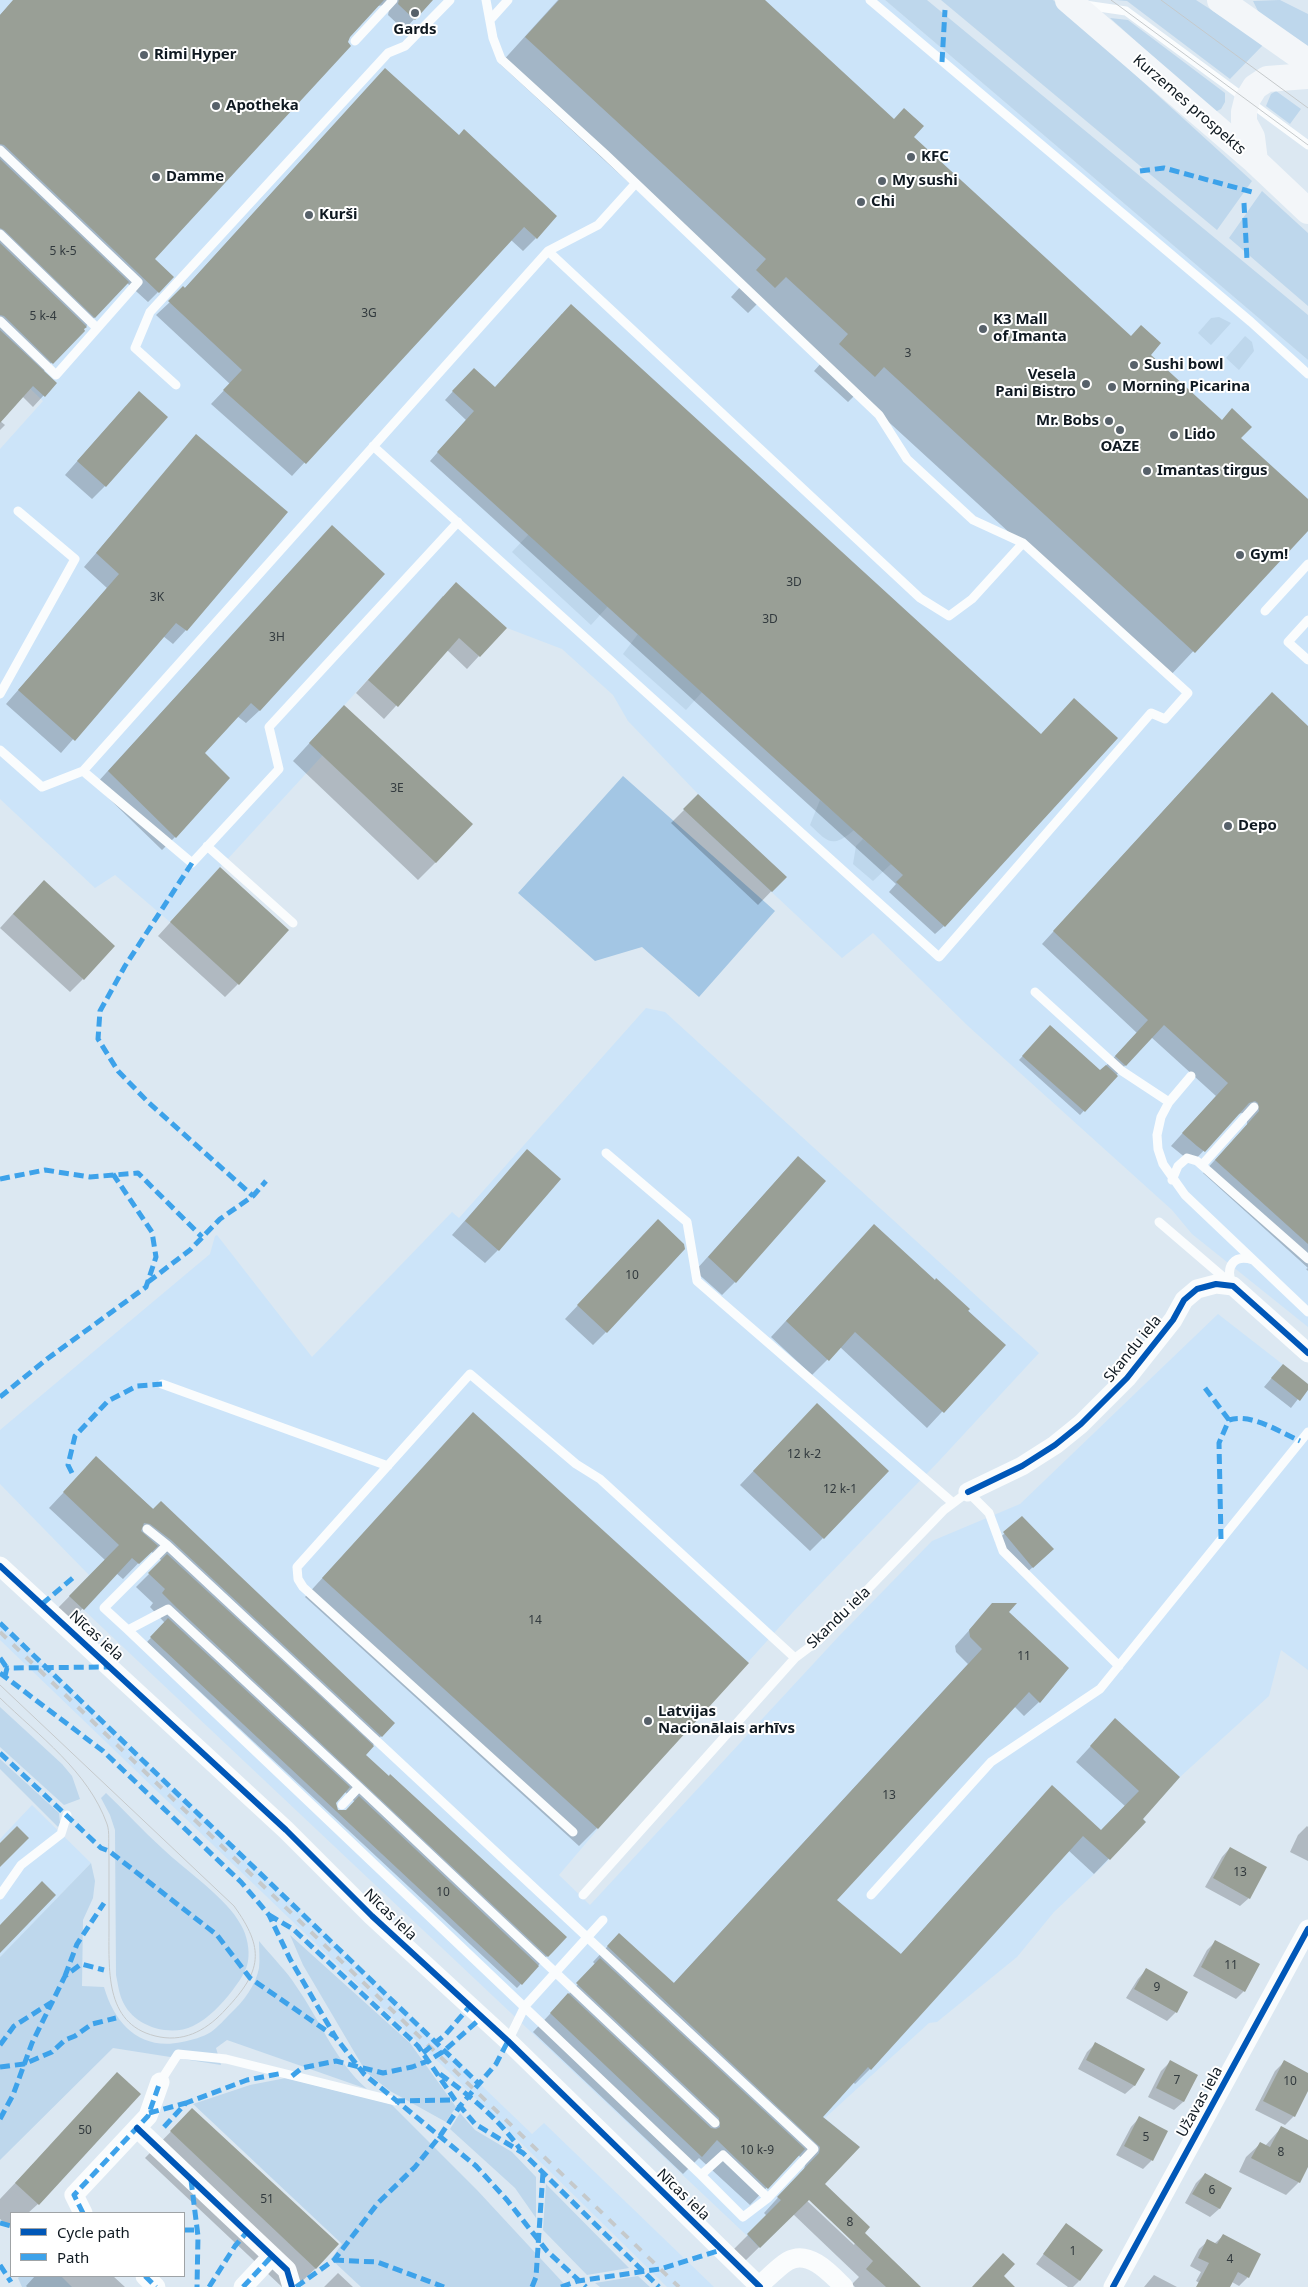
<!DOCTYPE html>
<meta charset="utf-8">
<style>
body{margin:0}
#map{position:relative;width:1308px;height:2287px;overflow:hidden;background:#dce8f2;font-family:"Noto Sans",sans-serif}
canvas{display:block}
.legend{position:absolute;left:10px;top:2212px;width:175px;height:65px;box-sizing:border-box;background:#fff;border:1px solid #9fa3a6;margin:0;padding:6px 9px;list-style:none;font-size:15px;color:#0f1921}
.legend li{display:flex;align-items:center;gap:10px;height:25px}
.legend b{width:25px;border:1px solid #9fa3a6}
</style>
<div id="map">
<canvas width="1308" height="2287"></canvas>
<ul class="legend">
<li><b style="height:6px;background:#0057b8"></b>Cycle path</li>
<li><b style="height:6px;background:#3da2ea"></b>Path</li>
</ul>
</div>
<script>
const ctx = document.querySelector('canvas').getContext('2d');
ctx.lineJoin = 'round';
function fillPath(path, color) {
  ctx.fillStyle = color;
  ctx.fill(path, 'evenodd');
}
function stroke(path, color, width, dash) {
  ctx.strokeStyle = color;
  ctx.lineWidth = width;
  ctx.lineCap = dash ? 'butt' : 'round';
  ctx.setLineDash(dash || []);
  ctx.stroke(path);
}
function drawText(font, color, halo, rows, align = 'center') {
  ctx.font = font + ' "Noto Sans",sans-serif';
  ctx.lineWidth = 4;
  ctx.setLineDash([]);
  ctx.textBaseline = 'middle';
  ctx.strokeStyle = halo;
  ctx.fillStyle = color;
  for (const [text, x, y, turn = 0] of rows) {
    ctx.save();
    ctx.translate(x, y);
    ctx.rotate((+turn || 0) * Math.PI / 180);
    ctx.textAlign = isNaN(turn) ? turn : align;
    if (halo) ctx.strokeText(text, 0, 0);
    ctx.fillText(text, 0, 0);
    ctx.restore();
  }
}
const built = new Path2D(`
 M0 0H885L1308 360V1327L1192 1234 1172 1210 968 1026 873 933 842 958 683 809 698 794 628 721 613 695 562 649 507 628 456 582 310 743 323 755 170 922 115 875 95 888 0 799V449L43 401 0 360Z
 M646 1008 665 1012 1039 1353 939 1461 793 1612 598 1829 559 1875 590 1905 839 1636 932 1541 1020 1504 1218 1314 1308 1384V1670L1281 1650 1269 1696 1180 1777 1143 1818 1146 1822 1109 1860 1054 1912 1017 1957 937 2022 929 2023 825 2118 860 2147 760 2248 69 1596 89 1575 0 1484V1430L210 1254 215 1236 217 1235 312 1357 452 1212 459 1218Z
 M0 1623 532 2134 544 2123 714 2287H667L449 2072 0 1640Z
 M32 1805 91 1863 0 1957V1839Z`);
const green = new Path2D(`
 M885 0H927L1308 315V360Z
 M941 0H1053L1252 181 1217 230Z
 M1116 0H1196L1264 44 1230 79 1127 1Z
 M1280 0 1308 14V46L1260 15 1253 1Z
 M1110 18 1128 20 1225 93V102L1221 109 1215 112Z
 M1276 91 1301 109 1290 124 1266 106 1271 94Z
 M1262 191 1308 233V306L1229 238Z
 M1219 317 1231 323 1211 345 1198 333 1211 318Z
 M1245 336 1252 342 1254 351 1239 370 1226 358Z
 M529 534 608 606 591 625 512 552Z
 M638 634 702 692 686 710 623 654Z
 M820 800 854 830C832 849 828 842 810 825Z
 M863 839 891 864 873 881 853 864 856 846Z
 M0 1707 62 1764 72 1776 80 1799 64 1805 0 1747Z
 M0 1759 59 1813 60 1823 58 1827 0 1769Z
 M106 1793C125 1811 143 1831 163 1849 185 1870 227 1898 241 1925 247 1935 250 1950 248 1961 247 1971 238 1983 232 1991 221 2005 209 2018 193 2026 170 2037 136 2027 124 2004 119 1995 118 1984 116 1975L115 1830 110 1815 101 1798Z
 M91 1863 95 1881 93 1898 83 1920 82 1986 104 1987C115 2025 141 2051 182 2042 192 2040 203 2037 211 2032 218 2027 225 2019 231 2013 243 2002 256 1985 259 1968 260 1960 259 1950 259 1941 271 1956 286 1970 296 1986 320 2020 335 2061 367 2089L227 2040 216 2048 221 2065 113 2048 0 2160V1957Z
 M290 1935 410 2043 456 2107 446 2122 390 2091 366 2072 303 1965Z
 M286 2078 391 2104 477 2190 567 2287H361L331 2259 342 2244 193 2104 250 2085Z
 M460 2113 475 2130 512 2152 536 2177V2218L515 2188 450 2129Z
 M546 2184 629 2268 587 2275 543 2230Z
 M20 2276H61L72 2287H22L18 2278Z
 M638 2276 650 2287H600L595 2283Z`);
const forest = new Path2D(`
 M623 776 775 911 699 997 642 947 595 961 518 893Z`);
const shadow = new Path2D(`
 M14 0H432L404 30 388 15 389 10 386 5 377 6 154 259 158 292 148 302 127 283 43 372 55 383 33 407 22 396 0 421 5 425 0 430V15Z
 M558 0H763L1308 501V529L1168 678 857 393 848 402 814 371 823 361 759 302 748 313 731 297 741 286 500 64Z
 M372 83 536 238 523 251 511 240 292 476 211 404 230 384 156 315 184 289Z
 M562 314 944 926 935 934 889 892 896 884 430 461 466 420 445 400 465 378 495 388Z
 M126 406 105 486 92 499 65 475Z
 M197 436 186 630 173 644 163 636 61 753 6 704 107 588 84 567Z
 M332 526 260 710 246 723 237 716 203 753 175 837 162 850 95 785Z
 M443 596 479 656 467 669 447 650 384 719 356 693Z
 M1259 706 1308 727V1271L1306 1269 1308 1268 1203 1173 1247 1125V1115L1242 1113 1238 1114 1192 1163 1171 1146 1216 1096 1151 1037 1080 1115 1019 1060 1050 1027 1100 1072 1137 1033 1042 944Z
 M327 724 436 862 418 880 293 761Z
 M698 796 785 877 758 905 671 823Z
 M207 882 238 984 225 997 158 936Z
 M30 895 83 979 70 992 0 928Z
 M527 1151 498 1250 485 1263 452 1235Z
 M785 1171 735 1282 722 1295 695 1271Z
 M645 1234 606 1332 593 1345 565 1319Z
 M859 1242 935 1282 936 1280 1004 1345 927 1428 840 1347 812 1375 771 1337Z
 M1275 1374 1308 1386 1291 1408 1264 1387Z
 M473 1414 597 1828 579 1846 305 1597Z
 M804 1418 823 1538 810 1551 740 1485Z
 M96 1458 393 1723 364 1755 565 1937 517 1988 147 1642 165 1623 150 1607 153 1603 136 1587 162 1561 156 1555 150 1551 123 1579 116 1573 68 1624 54 1612 105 1560 49 1508ZM345 1792 355 1802 346 1811H337L335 1803Z
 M1022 1518 1043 1558 1024 1575 995 1542Z
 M993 1604 1008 1612 1039 1702 1024 1716 1014 1706 835 1900 900 1955 1038 1802 1101 1832 1125 1806 1076 1762 1101 1735 1178 1778 1141 1819 1144 1822 1094 1874 1068 1850 870 2069 855 2084 853 2082 821 2117 824 2184 863 2233 920 2287H855L852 2284 859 2277 793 2214 745 2261 733 2250 767 2216 764 2213 804 2169 806 2162 798 2155 750 2205 699 2158 683 2174 533 2032 596 1965 593 1962 619 1934 673 1984 968 1664 956 1652 955 1646ZM805 2195 855 2243 854 2245 803 2197Z
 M1307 1826 1308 1827V1861L1290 1852 1298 1835Z
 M1230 1848 1249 1898 1240 1906 1205 1887 1222 1857Z
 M1216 1941 1244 1991 1236 1999 1193 1976 1207 1950Z
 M1146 1970 1186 1993 1176 2012 1167 2021 1126 1998 1138 1979Z
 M1096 2043 1143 2069 1134 2086 1125 2094 1078 2069 1087 2052Z
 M1170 2062 1196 2076 1183 2102 1174 2110 1148 2097 1161 2071Z
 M1284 2062 1308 2075V2089L1294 2116 1285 2125 1255 2110 1275 2071Z
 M118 2074 38 2204 28 2213H11V2229L0 2219V2199Z
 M192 2110 316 2268 296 2287H282L145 2158Z
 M1139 2118 1152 2160 1143 2169 1116 2155 1131 2127Z
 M1281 2128 1308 2141V2165L1299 2182 1286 2195 1239 2172 1246 2157 1260 2144 1265 2146Z
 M1205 2174 1230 2188 1219 2209 1210 2217 1185 2203 1196 2183Z
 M1066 2225 1079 2281 1073 2287H1068L1036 2264Z
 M1223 2236 1248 2277 1239 2286 1232 2282 1228 2287H1207L1196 2281 1201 2272 1190 2266 1199 2249 1208 2241 1214 2244Z
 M338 2273 353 2287H324Z
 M1154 2275 1177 2287H1144Z
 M35 2276H113L125 2287H27L26 2286Z`);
const building = new Path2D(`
 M13 0H384L350 37 348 42 351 46 155 259 174 277 159 293 4 145 0 144V15Z
 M399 0H433L415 20 398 4Z
 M559 0H765L894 119 904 108 924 126 914 137 1131 336 1141 325 1161 343 1151 355 1222 420 1232 408 1252 427 1241 438 1308 499V531L1195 653 884 367 875 377 839 344 848 334 786 277 775 288 756 270 766 259 525 37Z
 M385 68 459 135 464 129 557 216 537 239 524 227 306 464 223 390 242 370 168 301 183 286 185 288Z
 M0 159 129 282 95 318 4 230 0 228Z
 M0 243 87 327 84 329 85 331 53 364 4 316 0 315Z
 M571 304 1041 734 1074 698 1118 738 945 927 896 882 903 875 437 452 474 411 452 391 474 368 495 387Z
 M0 330 57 383 45 397 33 386 0 423Z
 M139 391 168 417 106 487 77 461Z
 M196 434 288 512 187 631 176 623 75 741 18 690 119 574 96 553Z
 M332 525 385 574 260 711 251 703 205 753 230 778 176 838 108 771Z
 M456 582 507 628 480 657 459 638 398 707 368 680Z
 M1272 692 1308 726V1244L1215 1160 1259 1111 1258 1103 1255 1101 1249 1103 1205 1152 1197 1146 1182 1133 1228 1083 1164 1025 1126 1066 1115 1056 1148 1020 1053 931Z
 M344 705 473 824 436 863 309 743Z
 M698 794 787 877 772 892 683 809Z
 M220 867 289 930 239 985 170 922Z
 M44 880 115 946 84 980 13 914Z
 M1050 1025 1100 1070 1106 1065 1118 1076 1085 1112 1022 1056Z
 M527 1149 561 1179 499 1251 465 1221Z
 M798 1156 826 1181 736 1283 708 1257Z
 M658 1219 684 1244 685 1249 607 1333 577 1305Z
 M874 1224 935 1280 936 1278 970 1309 968 1311 1006 1345 944 1413 855 1332 829 1361 786 1321Z
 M1283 1364 1308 1384V1390L1300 1401 1271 1378Z
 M817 1403 889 1471 824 1539 753 1471Z
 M473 1412 749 1663 598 1829 322 1578Z
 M96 1456 153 1509 161 1501 395 1723 382 1737 171 1540 150 1524 144 1523 141 1531 158 1546 139 1564 132 1558 84 1610 69 1596 119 1545 63 1492Z
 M1022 1516 1054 1549 1033 1568 1003 1532Z
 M167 1554 374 1746 366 1755 389 1776 390 1774 567 1937 552 1953 548 1957 177 1608 162 1593 165 1589 148 1573Z
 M992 1603H1017L1009 1612 1069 1668 1040 1703 1029 1692 837 1900 901 1954 1052 1785 1101 1830 1139 1791 1090 1746 1115 1718 1180 1777 1143 1819 1146 1822 1110 1860 1083 1836 871 2070 868 2067 823 2117 860 2147 825 2184 870 2227 865 2233 921 2287H886L866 2269 873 2261 809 2200 760 2248 747 2234 781 2200 777 2197 819 2153 820 2147 607 1946 619 1933 674 1983 982 1649 970 1637 969 1630Z
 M168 1618 350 1787 336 1803 338 1810H346L359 1796 539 1966 522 1985 150 1637Z
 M17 1826 29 1838 0 1867V1843Z
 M1230 1847 1267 1867 1250 1899 1213 1878Z
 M42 1881 56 1895 0 1953V1925Z
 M1215 1940 1260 1964 1245 1992 1201 1967Z
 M600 1958 805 2149 768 2189 717 2140 702 2157 550 2013 568 1993 711 2128 716 2129 720 2127 719 2118 576 1983Z
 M1146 1968 1188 1992 1177 2013 1134 1989Z
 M1095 2042 1145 2069 1135 2086 1086 2060Z
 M1170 2060 1198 2075 1184 2102 1156 2088Z
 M1284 2060 1308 2073V2091L1295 2117 1263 2101Z
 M117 2072 141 2094 39 2205 15 2183Z
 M192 2108 339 2244 316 2269 170 2131Z
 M1139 2116 1168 2131 1153 2161 1124 2146Z
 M1281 2126 1308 2140V2167L1300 2183 1251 2158 1260 2142 1270 2147Z
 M1205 2173 1232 2188 1220 2209 1192 2194Z
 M1066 2223 1103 2250 1080 2281 1043 2254Z
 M1223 2234 1261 2254 1249 2278 1238 2272 1230 2287H1196L1209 2263 1198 2258 1207 2239 1217 2244Z
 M1003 2253 1015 2264 1004 2276 1015 2287H972Z`);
const lane = new Path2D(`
 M870 0 1251 322 1308 374
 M1085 5 1126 11 1308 145
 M490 20 508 0
 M355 41 393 0
 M0 150 138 282 56 375 0 321
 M0 234 97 328
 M548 251 920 598 949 616 972 599 1023 543
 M176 385 135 348 150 312 388 53 405 46 450 0
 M373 446 939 957 1151 713 1165 719 1188 693 1023 543 973 520 907 459 879 415 605 154 501 59 493 38 486 0
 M1265 611 1308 564
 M1308 620 1288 642 1308 660
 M0 694 75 559 18 511
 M0 750 42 787 83 771 548 251 598 225 635 184
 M83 771 192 863 279 769 269 727 458 522
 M207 846 293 923
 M1035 992 1122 1071 1169 1102
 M1191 1076 1169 1102 1161 1117 1157 1135 1158 1149 1163 1164 1185 1195 1308 1312
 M606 1153 687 1222 697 1281 953 1503
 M1202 1165 1254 1107
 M1172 1180 1178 1166 1187 1158 1197 1161 1308 1259
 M1159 1222 1229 1282
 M1232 1284C1225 1266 1234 1254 1253 1260
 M162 1384 388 1466
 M147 1529 167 1545 104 1608 128 1630 168 1609 359 1787 715 2123
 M128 1630 701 2175 723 2155 768 2198 814 2149 167 1545
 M342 1805 359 1787
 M573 1832 303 1587 298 1579 297 1567 470 1374 576 1464 600 1479 795 1658
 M0 1895 21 1865 61 1834 67 1815
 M583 1895 795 1658 819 1640 944 1510 968 1492 989 1513 1003 1551 1119 1666
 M871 1895 991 1762 1100 1689 1308 1432
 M508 2041 525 2006 603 1920
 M160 2082 178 2054 226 2059 395 2101
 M701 2175 743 2217 768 2198`);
const street = new Path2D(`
 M968 1492 1022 1466 1055 1445 1081 1424 1127 1378 1173 1320 1184 1300 1197 1289 1216 1284 1233 1286 1308 1353
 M0 1566 286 1830 372 1916 508 2041 760 2287
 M137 2128 287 2270 292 2287
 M83 2213 74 2195 148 2116 160 2082
 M145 2276 156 2287
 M759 2286C768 2278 778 2267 788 2261 809 2249 831 2274 844 2287
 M243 2287 272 2256
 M1113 2287 1308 1929`);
const secondary = new Path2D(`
 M1068 0 1255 161 1308 211
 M1220 0 1308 62
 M1255 161 1252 137 1244 122V112L1247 100 1255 87 1267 79 1308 76`);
const tram = new Path2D(`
 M1111 0 1308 145
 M1161 0 1308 108
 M0 1685 234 1906C265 1949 262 1971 226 2009 209 2028 187 2042 160 2037 105 2027 109 1973 109 1929 109 1904 109 1879 109 1854 108 1844 110 1832 107 1824 88 1771 39 1736 0 1698`);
const rail = new Path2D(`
 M0 1632 679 2287`);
const quiet = new Path2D(`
 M942 62 945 10
 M1140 171 1164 168 1252 192
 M1244 203 1247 260
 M192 863 125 966 100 1011 98 1039 118 1071 148 1102 253 1196
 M0 1179 45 1170 90 1177 138 1173 202 1237
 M148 1282 190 1250 220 1219 253 1196 266 1181
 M1205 1388 1229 1420
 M0 1397 47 1359 146 1287 156 1257 152 1232 113 1174
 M72 1473 68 1465 75 1436 108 1401 137 1386 162 1384
 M1221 1539 1219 1443 1229 1420C1251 1413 1280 1432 1300 1441
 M42 1604 74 1577
 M0 1623 479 2084
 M0 1658 7 1668
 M0 1673 103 1751 241 1882 269 1915 290 1959 336 2038 364 2074 476 2166 507 2200 547 2251 586 2287
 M5 1676 7 1668 109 1667
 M0 1753 101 1848 109 1851 217 1935 250 1978 334 2036
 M269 1915 293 1929 418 2046 455 2100 475 2124 523 2153 659 2287
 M65 1976 77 1944 104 1903
 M0 2045 14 2026 52 2002
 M423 2053 446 2034 470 2006
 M0 2067 24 2064 52 2052 65 2040 75 2036 92 2024 116 2018
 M440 2074C470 2096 498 2118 520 2149
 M292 2076 302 2068 336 2061 383 2073 412 2067 428 2061 444 2051 482 2017
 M395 2101 455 2100
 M149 2113 186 2103
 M0 2119 13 2095 32 2043 65 1976 81 1964 104 1970
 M164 2127 186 2103 247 2080 283 2073
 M191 2180 198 2236 197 2287
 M83 2213 74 2195 148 2116 160 2082
 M0 2223 11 2226
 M184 2230H198
 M334 2260 377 2262 444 2287
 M0 2265 11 2282
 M145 2276 156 2287
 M209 2287 235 2246 247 2232
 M243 2287 272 2256
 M296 2287 334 2260 378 2203 415 2167 440 2136 460 2106 496 2064 508 2041
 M532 2287 536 2277 543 2172
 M561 2287 578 2281 660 2269 721 2250`);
const cycleway = new Path2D(`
 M968 1492 1022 1466 1055 1445 1081 1424 1127 1378 1173 1320 1184 1300 1197 1289 1216 1284 1233 1286 1308 1353
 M0 1566 286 1830 372 1916 508 2041 760 2287
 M137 2128 287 2270 292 2287
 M1113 2287 1308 1929`);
const markers = [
 [415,13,5,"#57616a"],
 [144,55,5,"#57616a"],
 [216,106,5,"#57616a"],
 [911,157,5,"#57616a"],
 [156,177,5,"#57616a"],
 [882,181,5,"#57616a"],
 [861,202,5,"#57616a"],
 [309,215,5,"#57616a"],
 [983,329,5,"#57616a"],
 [1134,365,5,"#57616a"],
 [1086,384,5,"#57616a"],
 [1112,387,5,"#57616a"],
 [1109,421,5,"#57616a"],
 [1120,430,5,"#57616a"],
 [1174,435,5,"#57616a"],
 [1147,471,5,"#57616a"],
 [1240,555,5,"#57616a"],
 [1228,826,5,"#57616a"],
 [648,1721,5,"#57616a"]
];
const numberNames = [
 ["5 k-5",63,252],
 ["3G",369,314],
 ["5 k-4",43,317],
 ["3",908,354],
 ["3D",794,583],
 ["3K",157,598],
 ["3D",770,620],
 ["3H",277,638],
 ["3E",397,789],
 ["10",632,1276],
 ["12 k-2",804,1455],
 ["12 k-1",840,1490],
 ["14",535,1621],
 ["11",1024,1657],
 ["13",889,1796],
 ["13",1240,1873],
 ["10",443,1893],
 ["11",1231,1966],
 ["9",1157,1988],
 ["7",1177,2081],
 ["10",1290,2082],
 ["50",85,2131],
 ["5",1146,2138],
 ["10 k-9",757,2151],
 ["8",1281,2153],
 ["6",1212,2191],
 ["51",267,2200],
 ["8",850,2223],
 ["1",1073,2252],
 ["4",1230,2260]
];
const poiNames = [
 ["Gards",415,30,"center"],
 ["Rimi Hyper",154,55],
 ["Apotheka",226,106],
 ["KFC",921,157],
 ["Damme",166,177],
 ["My sushi",892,181],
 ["Chi",871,202],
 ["Kurši",319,215],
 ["K3 Mall",993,320],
 ["of Imanta",993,337],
 ["Sushi bowl",1144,365],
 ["Vesela",1076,375,"right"],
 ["Pani Bistro",1076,392,"right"],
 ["Morning Picarina",1122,387],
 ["Mr. Bobs",1099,421,"right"],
 ["Lido",1184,435],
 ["OAZE",1120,447,"center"],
 ["Imantas tirgus",1157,471],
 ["Gym!",1250,555],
 ["Depo",1238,826],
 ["Latvijas",658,1712],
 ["Nacionālais arhīvs",658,1729]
];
const streetNames = [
 ["Kurzemes prospekts",1189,105,41],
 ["Skandu iela",1133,1349,-51],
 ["Skandu iela",839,1618,-44],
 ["Nīcas iela",96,1636,42],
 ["Nīcas iela",390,1915,44],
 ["Užavas iela",1200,2102,-61],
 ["Nīcas iela",683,2195,44]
];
fillPath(built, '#cce4f9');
fillPath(green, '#bed7ec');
fillPath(forest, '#a3c6e4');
fillPath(shadow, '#0003');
fillPath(building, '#999f96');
stroke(lane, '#fafcfd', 9);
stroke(street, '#fafcfd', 19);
stroke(secondary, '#f3f6f9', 26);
stroke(tram, '#c5c9cb', 1);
stroke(rail, '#c5c9cb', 4, [9, 9]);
stroke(quiet, '#3da2ea', 5, [10, 5]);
stroke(cycleway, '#0057b8', 6);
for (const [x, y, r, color] of markers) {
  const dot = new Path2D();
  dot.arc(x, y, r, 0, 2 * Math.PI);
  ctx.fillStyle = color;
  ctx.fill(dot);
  stroke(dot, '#fff', 2);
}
drawText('12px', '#323a3e', null, numberNames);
drawText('bold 15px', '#0f1921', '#fff', poiNames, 'left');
drawText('15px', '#0f1921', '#fff', streetNames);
</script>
